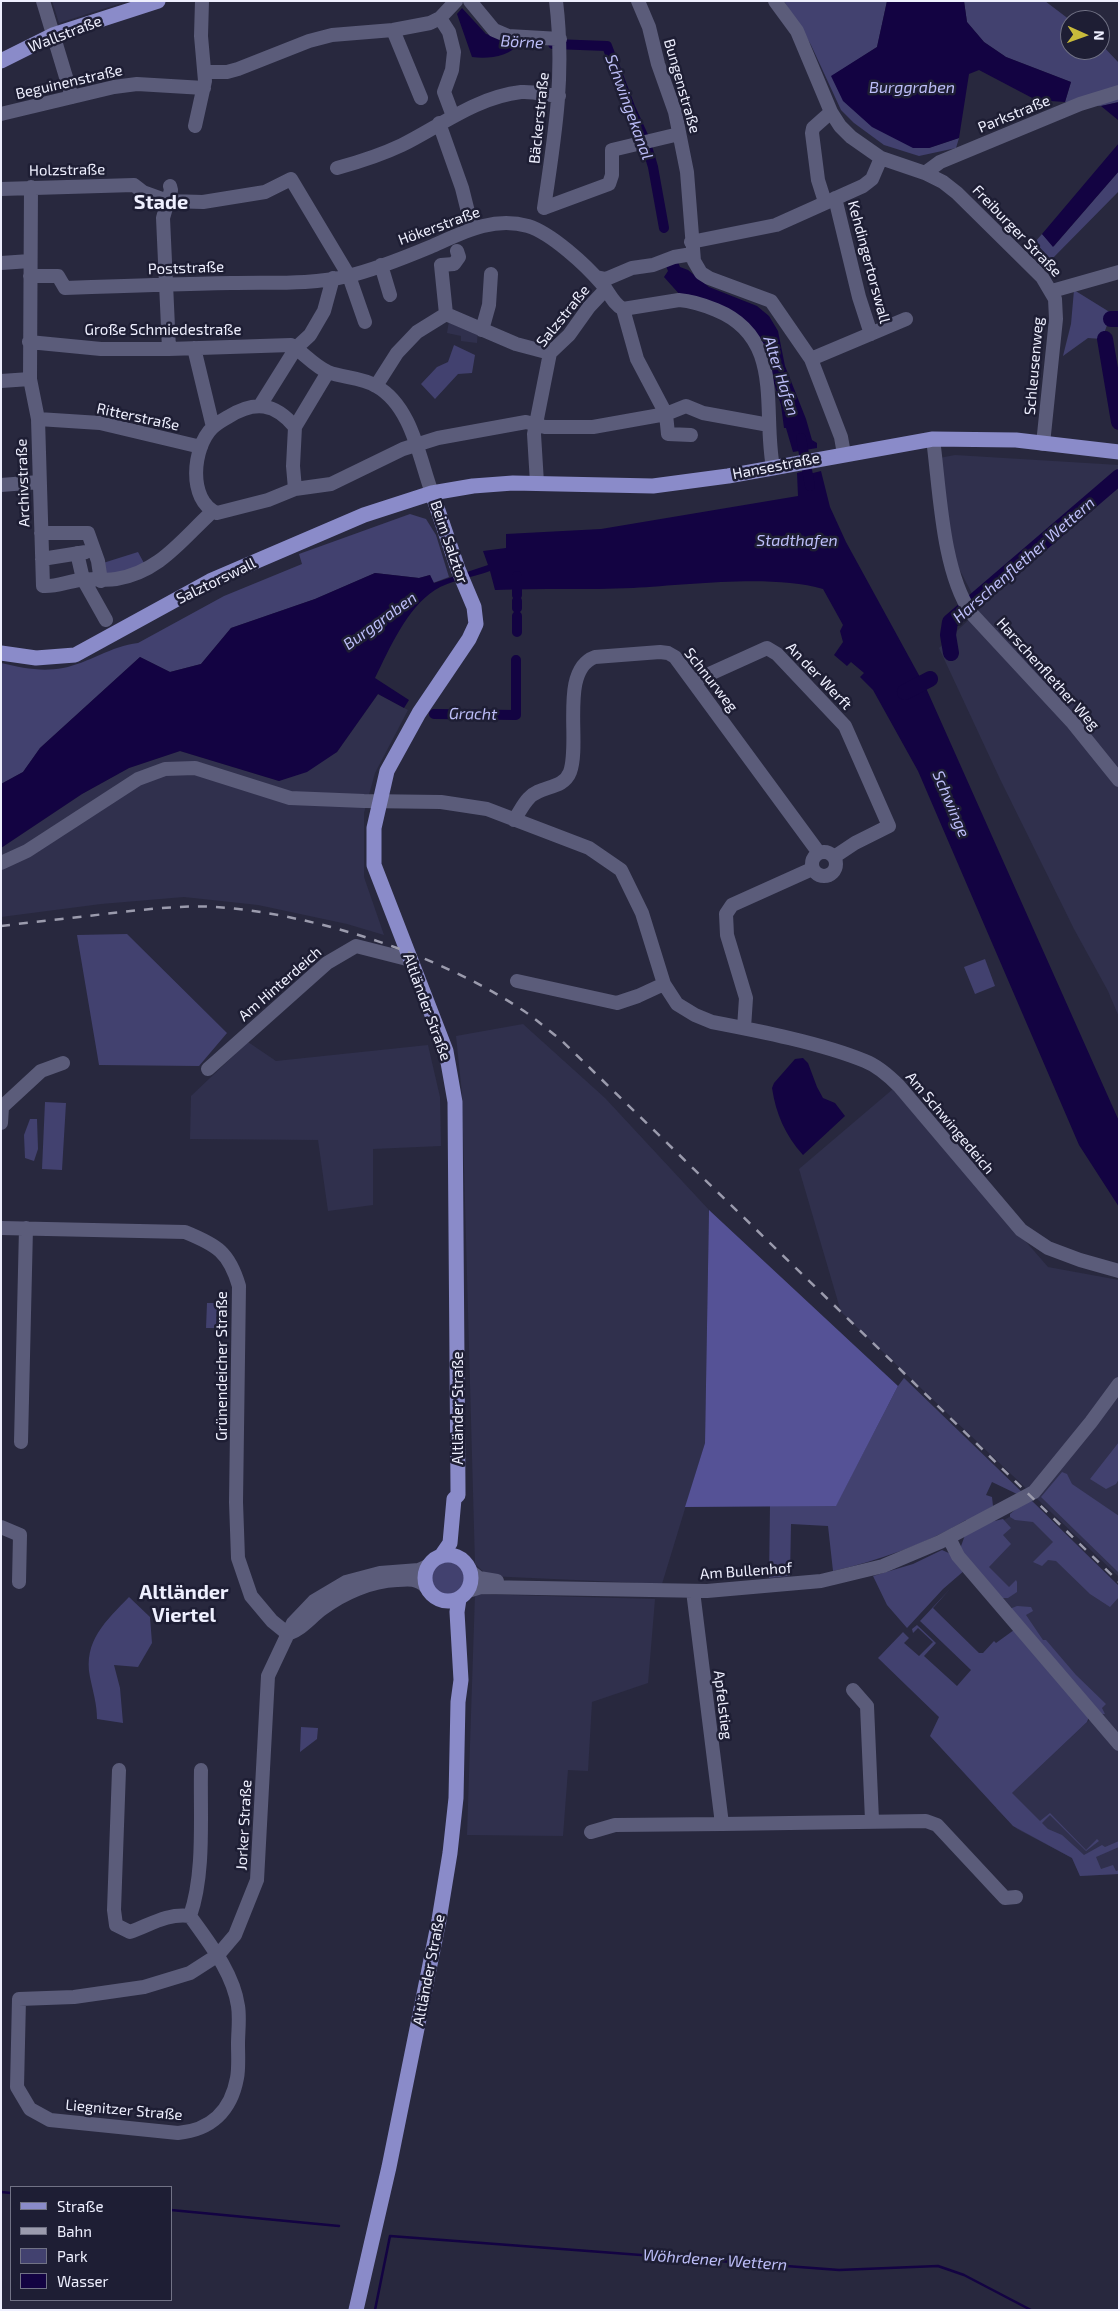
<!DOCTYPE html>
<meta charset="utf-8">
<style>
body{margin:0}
#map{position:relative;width:1120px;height:2311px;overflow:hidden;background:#28283e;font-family:"Exo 2",sans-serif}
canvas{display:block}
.frame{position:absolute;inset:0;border:2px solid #eeeffe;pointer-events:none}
.legend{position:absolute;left:10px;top:2186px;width:162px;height:115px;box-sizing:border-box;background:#1e1e34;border:1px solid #717285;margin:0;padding:6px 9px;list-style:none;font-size:15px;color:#eeeffe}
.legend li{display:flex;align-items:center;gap:10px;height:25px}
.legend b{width:25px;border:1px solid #717285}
.north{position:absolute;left:1060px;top:10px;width:50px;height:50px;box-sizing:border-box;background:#1e1e34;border:1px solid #717285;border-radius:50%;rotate:92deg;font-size:14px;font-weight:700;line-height:20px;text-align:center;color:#eeeffe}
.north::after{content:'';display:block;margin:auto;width:18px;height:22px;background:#c9bb3b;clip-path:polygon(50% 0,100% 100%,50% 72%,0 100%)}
</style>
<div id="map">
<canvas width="1120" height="2311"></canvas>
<div class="frame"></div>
<ul class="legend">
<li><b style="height:6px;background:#8a8bc9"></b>Straße</li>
<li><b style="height:6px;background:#9b9bad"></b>Bahn</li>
<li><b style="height:14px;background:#42416f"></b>Park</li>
<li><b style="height:14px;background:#130342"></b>Wasser</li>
</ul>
<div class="north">N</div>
</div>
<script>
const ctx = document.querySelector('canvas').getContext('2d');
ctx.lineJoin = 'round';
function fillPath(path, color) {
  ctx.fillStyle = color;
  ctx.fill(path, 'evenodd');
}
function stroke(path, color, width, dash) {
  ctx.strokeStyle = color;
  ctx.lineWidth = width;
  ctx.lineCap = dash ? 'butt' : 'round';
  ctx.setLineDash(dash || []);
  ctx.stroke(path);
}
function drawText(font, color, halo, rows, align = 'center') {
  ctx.font = font + ' "Exo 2",sans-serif';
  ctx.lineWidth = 5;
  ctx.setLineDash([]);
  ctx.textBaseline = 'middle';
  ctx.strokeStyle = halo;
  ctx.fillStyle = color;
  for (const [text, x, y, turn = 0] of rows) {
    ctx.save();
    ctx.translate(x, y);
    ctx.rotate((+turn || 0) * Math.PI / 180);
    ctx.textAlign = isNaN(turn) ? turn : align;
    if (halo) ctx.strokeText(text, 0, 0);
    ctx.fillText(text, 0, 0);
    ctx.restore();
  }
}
const built = new Path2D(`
 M52 1H128L59 23Z
 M449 321 478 330 477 343 461 341V336L447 333Z
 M955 455 1119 465V1017L1108 991 1074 929 1000 779 939 648 980 609 953 557 939 458Z
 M378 694 408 710 375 773 364 813V877L384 935 347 924 258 905 184 897 101 904 1 917V848L82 794 129 768 180 751 279 781 337 752Z
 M523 1024 605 1098 709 1210 705 1443 662 1584 488 1576 475 1564 462 1094 456 1036Z
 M248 1042 276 1061 428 1045 440 1097 441 1146 373 1149V1205L328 1211 318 1140 190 1139 191 1096Z
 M893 1089 1048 1267 1119 1280V1577L841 1312 799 1169Z
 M1023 1509 1119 1597V1874L1080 1876 1072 1858 1017 1829 996 1808 1102 1708 1004 1599 966 1542Z
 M475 1594 655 1599 648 1683 592 1702 588 1771 568 1770 563 1836 467 1835Z`);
const green = new Path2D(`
 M784 1H887L877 47 832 76 929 148 959 138 956 148 919 156 884 145 854 123 841 110 811 45Z
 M964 1H1045L1070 20V50H1100V43L1119 63V102L1101 106 1065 102 1071 82 1006 57 984 42 967 22Z
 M1119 171V191L1051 260 1035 242 1042 234 1054 246Z
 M1074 290 1116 316 1110 317 1102 339 1088 338 1063 356 1071 324Z
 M454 345 475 355 472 373 458 374 435 399 421 384 437 367 448 362Z
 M410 514 426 519 436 535 449 577 433 583 430 575 419 578 375 573 315 599 231 628 201 664 170 672 140 657 40 748 23 772 1 784V663C23 668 41 672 63 668 89 663 111 646 138 643L224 596 302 564 299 554Z
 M138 552 145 565 106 577 103 563Z
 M127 934 227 1033 199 1066 99 1065 77 935Z
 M985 959 995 986 975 994 964 967Z
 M45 1102 66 1103 62 1170 42 1169Z
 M30 1119H37L38 1149 34 1161 25 1158 24 1135Z
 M207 1303H217L216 1328H206Z
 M904 1378 1024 1494H1017L992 1482 986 1495 992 1497 993 1506 968 1522 966 1520C924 1545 880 1560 833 1571L828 1526 791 1524 790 1576 769 1578 770 1506 836 1505 898 1386Z
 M1119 1442V1479L1116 1484 1106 1489 1090 1479Z
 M1062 1472 1067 1474 1072 1484 1119 1516V1573L1041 1497Z
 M1029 1498 1119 1586V1597L1110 1607 1090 1594 1056 1561 1048 1560 1042 1566 1033 1562 1053 1542 1033 1522 1015 1520 1010 1517V1514Z
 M1003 1519 1011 1528 1003 1535 1011 1544 989 1567 1009 1587 1016 1580 1017 1582V1592L1008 1598H1001L960 1549 965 1535 990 1522Z
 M942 1550 951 1554 965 1570 943 1589 907 1628 887 1605 873 1576 913 1564Z
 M432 1578a16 16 0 1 1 32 0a16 16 0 1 1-32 0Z
 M950 1589 933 1608 979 1653H983L994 1641 996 1643 1014 1630 1089 1717 1087 1722 1012 1793 1040 1821 1050 1813 1086 1850 1097 1839 1099 1841 1086 1851 1050 1815 1042 1823 1048 1829 1062 1835 1084 1855 1102 1845 1105 1847 1119 1841V1847L1096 1857 1101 1869 1113 1865 1116 1871 1119 1870V1874L1080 1876 1072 1858 1013 1826 930 1736 939 1717 878 1658 903 1632 909 1638 904 1643 919 1656 933 1642 918 1628 913 1633 912 1629 917 1625 936 1643 924 1656 957 1686 971 1670 920 1621Z
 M129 1597 150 1617 152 1643 138 1667 114 1665 120 1688 123 1723 97 1719C97 1704 93 1692 90 1677 83 1641 106 1621 129 1597Z
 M1017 1606 1031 1607 1033 1611 1026 1615 1043 1640H1046L1076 1675 1106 1704 1102 1708 1105 1714H1101L1012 1612V1608Z
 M301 1727 318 1728 317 1739 300 1752Z`);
const forest = new Path2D(`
 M709 1210 898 1386 836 1506 685 1507 705 1443Z`);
const water = new Path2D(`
 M887 1H964L967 22 984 42 1006 57 1071 82 1065 102 1036 100 979 70 969 74 959 138 929 148H913L872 127 843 101 831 76 877 47Z
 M462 8 486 34 519 43C510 57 488 59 472 57L457 14Z
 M1119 102V123L1118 120 1101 106Z
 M1119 143V171L1053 247 1042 234Z
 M678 262 680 267 688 270 709 287 757 306 769 316 778 331 785 366 806 419 812 440 817 443V448L793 452 786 428H784L781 405 766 359 757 338 681 296 664 277 668 271 666 266Z
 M804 471 805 475 821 471 830 507 846 542 926 688 1119 1121V1207L1079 1145 918 771 873 690 860 677 864 673 851 662 847 666 834 655 843 642 840 631 843 625 823 589C772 574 687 585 633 588 587 590 541 588 495 590L490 571C474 577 449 581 435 590 406 609 390 648 375 678L409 700 404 708 378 694 337 752 307 772 279 781 180 751 129 768 82 794 1 848V784L23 772 40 748 140 657 170 672 201 664 231 628 315 599 375 573 419 578 430 575 434 583 488 565 483 551 506 548V534L601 529 798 496 797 473Z
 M803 1058 808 1063 817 1087 823 1098 835 1103 845 1116 803 1155C785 1135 776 1114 772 1088L774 1083 795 1059Z`);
const stream = new Path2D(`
 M1 2192 11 2193
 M171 2210 339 2226
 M375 2310 390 2236 839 2270 938 2266 964 2275 1031 2310`);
const canal = new Path2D(`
 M553 44 607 46 630 107 645 140 653 167 664 228
 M801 438 810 486
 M517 595V576
 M517 608V601
 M517 632V616
 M434 714 516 715V660`);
const river = new Path2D(`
 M1111 319H1119
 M1105 339 1119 422
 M951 653 948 635 950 622 1119 477
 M905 692 930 679`);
const minor = new Path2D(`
 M43 1 72 97
 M470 1 494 30 508 36 560 39
 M638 1 649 27 658 64 675 112 687 172 694 261 701 273 709 278 771 301 811 359 841 437 844 454
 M775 1 797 31 831 112 840 126 851 137 881 158 925 173 943 182 957 193 1042 277 1055 299 1056 319 1043 444
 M440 18 449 32 454 52 452 70 444 92 453 116
 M393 30 421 98
 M206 72H227L238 69 309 41 332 35 393 30 430 23 440 18 456 1
 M1 114 114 87 137 84 204 88
 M439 123 462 188 472 228
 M195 126 205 81 201 36 202 1
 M337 168C359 162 381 155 402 145 440 126 477 97 521 92 533 91 547 95 559 96
 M925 173 940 162 1080 104 1119 92
 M1 189 134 185 143 192 168 201 203 202 265 192 291 179 349 276 365 322
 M835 198 859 297 871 334
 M825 202 818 180 812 133 813 128 831 112
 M544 208C555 135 565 74 556 1
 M544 208 609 184 612 175V150L679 134
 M691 242 776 225 863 186 872 179 881 158
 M1 263 30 261
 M381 265 390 295
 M30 276H58L65 288C120 286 176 284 231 283 270 282 311 285 348 276 374 270 406 257 430 247 462 233 492 216 528 226 551 233 586 265 602 284 609 292 613 304 623 309L679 300C692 301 704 305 716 310 785 338 762 410 773 467
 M596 277 606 279 632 268 653 265 674 257 692 254
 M1052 291 1119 272
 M623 309 637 359 666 414 668 434 691 435
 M446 314 516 344 550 353
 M446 314 441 265 454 264 459 257 457 251
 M482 330 489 305 491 274
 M29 342 101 349H169L291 345C304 353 314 366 328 372 343 378 362 377 376 386 412 406 419 458 432 493
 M194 348 213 427
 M169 349 163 218 171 190 170 186
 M811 359 906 319
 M30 379 38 419 43 586C57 587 68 581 81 580 93 578 104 581 116 579 160 572 182 539 213 511
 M1 381 30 379 31 187
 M376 386 397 353 417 332 446 314
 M261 404 296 348 310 335 324 311 333 278
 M38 419 100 423 201 447
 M295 427 328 372
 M933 439C940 491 942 570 971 613L1073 723 1119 780
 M537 483 534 434 550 353 569 335 589 307 606 289
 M1 485 39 482
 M295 489 293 466 295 427C275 403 255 400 228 417 223 420 217 423 212 428 193 447 187 500 217 513L268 500 295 489 331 484 403 449 438 438 526 422 545 427H593L666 414 686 406 703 413 769 425
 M41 533H88L98 561 101 581
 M77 553 83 579 106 620
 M42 559 86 552
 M694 681 767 648 777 654 845 726 889 826 855 843 834 857
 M514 820C519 813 523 804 529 798 541 785 563 790 570 772 581 742 559 670 595 657L660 652 668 653 675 657 819 853
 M812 864a12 12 0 1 1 24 0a12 12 0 1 1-24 0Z
 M1 863 27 851 138 779 165 769 195 768 290 798 364 801 441 802 487 809 589 848 621 870 642 913 664 984 677 1004 695 1015 712 1022C759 1031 821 1043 865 1061 878 1066 890 1077 899 1086L1021 1230 1048 1248 1080 1260 1119 1271
 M517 981 617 1003 638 996 664 984
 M744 1028 746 998 727 935 726 914 732 905 812 869
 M208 1069 327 963 356 946 411 960
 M1 1123 2 1107 41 1071 63 1063
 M1 1228 185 1232C217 1245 229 1252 239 1286L236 1502 238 1558 251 1596 272 1621 288 1634
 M21 1442 26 1228
 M1 1527 20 1535 19 1582
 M949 1538 958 1556 1119 1744
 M470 1571 479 1578 497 1581
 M468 1591 481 1587 707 1591 821 1581 883 1566 940 1542 1034 1492 1091 1422 1119 1384
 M693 1591 722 1824 926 1821 937 1825 1005 1898 1016 1897
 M288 1634C302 1629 310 1618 322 1609 343 1593 371 1581 397 1580 408 1579 418 1578 426 1587
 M853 1690 867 1706 872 1820
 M119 1770 114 1910 116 1925 130 1932C150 1925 167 1913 190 1916
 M201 1770C200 1816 205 1873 190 1916 209 1943 233 1972 238 2006 240 2018 238 2032 238 2044 238 2055 239 2068 237 2078 231 2111 211 2130 178 2133L50 2120 30 2109 17 2087 19 1999 74 1997 144 1987 190 1973 218 1955 235 1935 257 1880 268 1676 293 1623 314 1601 346 1582 380 1573 419 1570 428 1566
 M591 1832 615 1825 722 1824`);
const major = new Path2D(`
 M1 61 53 35 158 1
 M432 493 458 569 474 607 476 624 469 639 419 713 387 771 374 828V865L446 1051 455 1102 458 1490V1495L454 1499 450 1543 441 1556
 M1 653 36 658 75 655 210 581 364 515 432 493 473 486 513 483 653 486 728 476 933 439 1016 440 1119 452
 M425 1578a23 23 0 1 1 46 0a23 23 0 1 1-46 0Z
 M356 2310 389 2167 439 1920 450 1853 456 1798 458 1702 461 1680 457 1612 459 1599`);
const rail = new Path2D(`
 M1 926C41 921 81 917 121 912 152 909 184 905 216 907 316 914 440 955 524 1011 537 1020 548 1030 560 1039L1119 1582`);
const streetNames = [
 ["Wallstraße",65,34,-21],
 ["Beguinenstraße",69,82,-13],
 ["Bungenstraße",682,86,74],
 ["Parkstraße",1014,114,-22],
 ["Bäckerstraße",539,118,-84],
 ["Holzstraße",67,170,-1],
 ["Hökerstraße",439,226,-20],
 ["Freiburger Straße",1017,231,46],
 ["Kehdingertorswall",869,262,75],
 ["Poststraße",186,268,-2],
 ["Salzstraße",563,316,-51],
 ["Große Schmiedestraße",163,330],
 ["Schleusenweg",1034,366,-85],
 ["Ritterstraße",138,417,12],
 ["Hansestraße",776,466,-11],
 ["Archivstraße",23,483,-92],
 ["Beim Salztor",449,542,71],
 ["Salztorswall",216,581,-26],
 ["Harschenflether Weg",1048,674,48],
 ["An der Werft",819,676,46],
 ["Schnurweg",711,680,52],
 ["Am Hinterdeich",280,984,-41],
 ["Altländer Straße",427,1007,70],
 ["Am Schwingedeich",950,1123,50],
 ["Grünendeicher Straße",222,1366,-90],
 ["Altländer Straße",458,1408,-90],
 ["Am Bullenhof",746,1571,-4],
 ["Apfelstieg",723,1705,83],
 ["Jorker Straße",244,1825,-87],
 ["Altländer Straße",429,1970,-79],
 ["Liegnitzer Straße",124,2110,5]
];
const waterNames = [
 ["Börne",522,42,3],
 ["Burggraben",912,88],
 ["Schwingekanal",629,107,70],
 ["Alter Hafen",781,376,72],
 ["Stadthafen",797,541],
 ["Harschenflether Wettern",1024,560,-41],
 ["Burggraben",380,621,-36],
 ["Gracht",473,714,1],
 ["Schwinge",951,804,67],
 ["Wöhrdener Wettern",715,2260,4]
];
const districtNames = [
 ["Stade",161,202],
 ["Altländer",184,1592],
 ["Viertel",184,1615]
];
fillPath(built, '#30304d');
fillPath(green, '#42416f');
fillPath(forest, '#555296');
fillPath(water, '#130342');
stroke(stream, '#130342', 2.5);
stroke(canal, '#130342', 10);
stroke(river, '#130342', 16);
stroke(minor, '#5b5c7a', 14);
stroke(major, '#8a8bc9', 15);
stroke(rail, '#9b9bad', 2.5, [9, 9]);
drawText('15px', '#eeeffe', '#1e1e34', streetNames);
drawText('italic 16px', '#bdbef9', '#1e1e34', waterNames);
drawText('bold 20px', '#eeeffe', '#1e1e34', districtNames);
</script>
